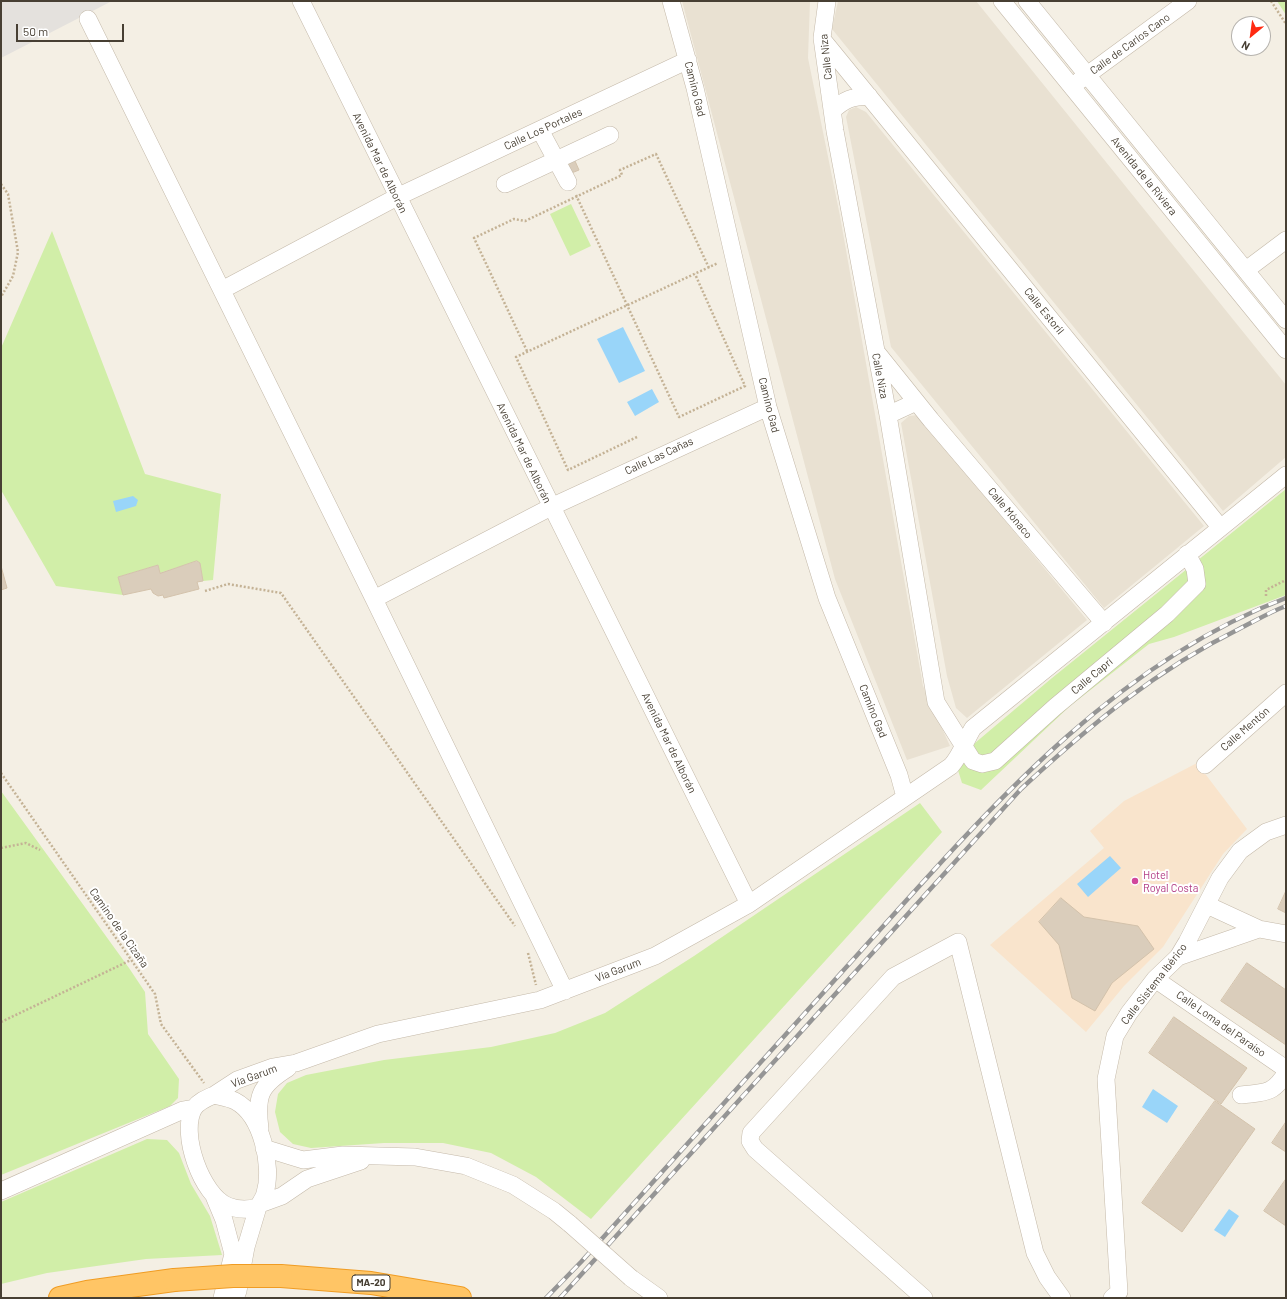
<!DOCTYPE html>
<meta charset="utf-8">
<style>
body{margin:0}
#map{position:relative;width:1287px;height:1299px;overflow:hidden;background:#f4efe4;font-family:Barlow,sans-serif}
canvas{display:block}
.frame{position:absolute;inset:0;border:2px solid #473f33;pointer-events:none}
.north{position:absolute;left:1231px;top:16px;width:40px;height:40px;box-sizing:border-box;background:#fff;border:1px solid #b5b2ad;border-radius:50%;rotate:209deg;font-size:11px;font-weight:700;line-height:16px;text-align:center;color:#473f33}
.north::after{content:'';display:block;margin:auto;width:14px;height:18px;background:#ff2a11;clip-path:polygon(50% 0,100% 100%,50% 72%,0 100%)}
.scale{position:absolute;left:16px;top:24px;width:108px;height:18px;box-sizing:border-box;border:2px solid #473f33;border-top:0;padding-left:5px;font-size:12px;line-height:14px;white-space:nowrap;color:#473f33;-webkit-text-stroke:3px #fff;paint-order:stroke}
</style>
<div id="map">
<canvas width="1287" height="1299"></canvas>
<div class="frame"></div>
<div class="north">N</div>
<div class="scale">50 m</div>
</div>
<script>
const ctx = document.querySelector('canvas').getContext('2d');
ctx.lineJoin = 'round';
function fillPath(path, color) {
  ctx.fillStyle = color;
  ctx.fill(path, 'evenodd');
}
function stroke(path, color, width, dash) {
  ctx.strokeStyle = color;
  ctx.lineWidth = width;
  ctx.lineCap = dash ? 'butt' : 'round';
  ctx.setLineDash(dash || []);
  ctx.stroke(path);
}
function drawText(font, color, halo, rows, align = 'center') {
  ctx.font = font + ' Barlow,sans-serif';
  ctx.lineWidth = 4;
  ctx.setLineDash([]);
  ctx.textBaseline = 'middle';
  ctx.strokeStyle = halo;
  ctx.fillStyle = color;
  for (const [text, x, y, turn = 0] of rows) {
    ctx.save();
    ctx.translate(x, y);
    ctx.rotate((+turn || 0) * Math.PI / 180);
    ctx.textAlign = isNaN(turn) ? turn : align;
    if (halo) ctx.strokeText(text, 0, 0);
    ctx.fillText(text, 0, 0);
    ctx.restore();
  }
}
const residential = new Path2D(`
 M682 1H810L808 58 840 216 923 686 950 746 907 760 835 579Z
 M838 1H976L1286 385V457L1223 511 832 29Z
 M856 107 866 112 1204 526 1104 608 891 347 846 117 849 110Z
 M918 415 1087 620 967 718 956 708 947 676 901 423 909 416Z`);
const commercial = new Path2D(`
 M1197 763 1247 829 1223 854 1163 947 1124 986 1086 1032 990 945 1104 848 1090 831 1124 801Z`);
const green = new Path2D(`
 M1277 1H1286V15Z
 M571 204 591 246 570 256 550 214Z
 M52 231 145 474 221 494 213 580 203 581 200 563 197 561 160 573 158 565 118 577 123 595 56 586 1 490V348Z
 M1286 489V595L1174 637 1149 644 1070 706 981 790 962 783 957 767 975 743 1052 678Z
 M1 791 129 968 145 992 148 1034 179 1079 178 1098 170 1106 1 1175Z
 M920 803 942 832 591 1219 536 1177 491 1153 443 1143H384L311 1148 293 1144 280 1132 275 1112 278 1094 287 1083 306 1075 384 1060 491 1047 555 1033 605 1013 694 956Z
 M147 1139 167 1140 179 1153 191 1184 210 1216 222 1255 146 1259 47 1273 1 1284V1202Z`);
const parking = new Path2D(`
 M1 1H112L1 58Z`);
const water = new Path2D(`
 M623 327 645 371 619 383 597 339Z
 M652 389 659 402 635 416 627 402Z
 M133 496 138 500 136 506 116 512 113 501Z
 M1110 856 1121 868 1088 897 1077 884Z
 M1153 1089 1178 1106 1167 1123 1142 1107Z
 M1229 1209 1239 1216 1225 1237 1214 1230Z`);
const building = new Path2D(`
 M575 161 579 170 569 174 565 165Z
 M197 561 200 563 203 581 197 582 199 589 164 598 163 595 158 596 153 593 151 589 123 595 118 577 158 565 160 573Z
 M1 566 7 588 1 590Z
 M1286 891V913L1278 909Z
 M1061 898 1084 917 1138 926 1154 949 1112 983 1095 1011 1072 998 1059 945 1039 922Z
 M1247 963 1286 990V1045L1221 1001Z
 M1174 1017 1247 1068 1221 1104 1149 1053Z
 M1215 1101 1255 1129 1182 1232 1142 1203Z
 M1286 1122V1152L1272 1143Z
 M1286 1179V1226L1264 1211Z`);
const path = new Path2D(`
 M1271 1 1286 24
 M1 184 8 194 18 252 13 276 1 297
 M576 195 679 417 745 386 695 274
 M527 351 474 238 514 219 525 221 622 175 620 170 656 154 709 268
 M637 437 568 470 516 357 718 263
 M205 591 228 584 281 593 515 926
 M1266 596V590L1286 580
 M1 773 155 994 161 1024 204 1083
 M1 848 26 843 40 850
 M528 953 536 985
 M1 1022 131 960`);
const minor = new Path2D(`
 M301 1 749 904
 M671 1 695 88 768 407 827 598 899 775 905 797
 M827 1 822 38 835 131 888 415 936 702 973 761 982 764 995 761 1055 707 1167 614 1197 584 1195 569 1187 554
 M1002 1 1286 350
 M1027 1 1286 320
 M88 19 374 599 565 991
 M822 39 1220 527
 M1079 81 1188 1
 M832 111C845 99 851 97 869 96
 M540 130 568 182
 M505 184 610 135
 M1246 270 1286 240
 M222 290 397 197 688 60
 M878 354 931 420 1104 623
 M888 415 916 402
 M374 599 551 507 768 407
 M1205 765 1286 693
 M1207 905 1259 929 1286 934
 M1178 957 1259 929
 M1155 979 1286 1069
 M214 1095 237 1080 273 1067 296 1063 378 1034 540 1000 655 956 749 904 951 766C961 755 965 741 973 728L1286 475
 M214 1095C221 1097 229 1098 235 1101 262 1115 273 1166 265 1193 264 1198 260 1203 258 1207 248 1210 238 1210 228 1206 202 1196 179 1133 194 1108 199 1101 207 1098 214 1095Z
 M1241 1095C1265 1092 1272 1095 1286 1073
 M260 1129C256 1096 259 1086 288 1068
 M264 1148 303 1160 343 1155 415 1157 466 1166 513 1185 554 1211 570 1224
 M1 1191 183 1110 194 1108
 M214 1196 224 1220 233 1254 222 1298
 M260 1204 282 1196 307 1179 361 1161
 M631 1278 659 1298
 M235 1298 238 1291 246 1247 258 1207
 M924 1298 755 1149 750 1141 751 1133 893 977 958 942 1035 1253 1047 1277 1062 1298
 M1112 1298 1119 1292 1106 1079 1115 1036 1129 1013 1155 979 1178 957 1187 942 1220 878 1240 851 1266 832 1286 825`);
const highway = new Path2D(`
 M281 1276 371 1283 460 1298
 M60 1298 87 1292 174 1280`);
const rail = new Path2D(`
 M546 1298 581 1262C671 1162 761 1062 850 963 976 824 1106 666 1286 598
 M560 1298 1021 789C1089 726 1156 670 1239 629 1255 621 1270 612 1286 606`);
const minorBridge = new Path2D(`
 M570 1224 631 1278`);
const highwayBridge = new Path2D(`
 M174 1280 233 1276H281`);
const markers = [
 [1135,881,4,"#d1479c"]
];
const shields = [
 [371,1283,38]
];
const shieldNames = [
 ["MA-20",371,1283]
];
const streetNames = [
 ["Calle de Carlos Cano",1130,44,-36],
 ["Calle Niza",826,57,-96],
 ["Camino Gad",695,89,76],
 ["Calle Los Portales",543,129,-25],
 ["Avenida Mar de Alborán",380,163,64],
 ["Avenida de la Riviera",1144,176,51],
 ["Calle Estoril",1044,311,51],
 ["Calle Niza",880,376,79],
 ["Camino Gad",769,405,76],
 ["Avenida Mar de Alborán",524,453,64],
 ["Calle Las Cañas",659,456,-25],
 ["Calle Mónaco",1010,513,50],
 ["Calle Capri",1092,676,-40],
 ["Camino Gad",873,711,68],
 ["Calle Mentón",1245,729,-41],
 ["Avenida Mar de Alborán",669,743,64],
 ["Camino de la Cizaña",119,928,55],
 ["Vía Garum",618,970,-21],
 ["Calle Sistema Ibérico",1154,984,-52],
 ["Calle Loma del Paraíso",1221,1024,35],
 ["Vía Garum",254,1076,-20]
];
const hotelNames = [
 ["Hotel",1143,875],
 ["Royal Costa",1143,888]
];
fillPath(residential, '#e9e1d2');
fillPath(commercial, '#f9e4cc');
fillPath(green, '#d1eea8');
fillPath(parking, '#e4e1dd');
fillPath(water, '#99d5f9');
fillPath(building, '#dacdbb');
stroke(building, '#d3c2ab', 1);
stroke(minor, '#c4b9a9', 18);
stroke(highway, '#f09c23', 24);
stroke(path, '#c4b295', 2.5, [2, 2]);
stroke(minor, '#fff', 17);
stroke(highway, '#ffc565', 22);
stroke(rail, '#959595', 4.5);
stroke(rail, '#fff', 3, [9]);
stroke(minorBridge, '#c4b9a9', 18, []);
stroke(highwayBridge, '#f09c23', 24, []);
stroke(minorBridge, '#fff', 17);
stroke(highwayBridge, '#ffc565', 22);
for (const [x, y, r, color] of markers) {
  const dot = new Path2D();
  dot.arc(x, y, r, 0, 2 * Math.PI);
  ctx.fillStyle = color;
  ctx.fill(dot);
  stroke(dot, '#fff', 1.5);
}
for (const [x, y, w] of shields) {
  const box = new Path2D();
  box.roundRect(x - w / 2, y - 8, w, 16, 3);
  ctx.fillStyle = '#fff';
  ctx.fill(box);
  stroke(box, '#473f33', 1);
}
drawText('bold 10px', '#473f33', null, shieldNames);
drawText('11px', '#473f33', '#fff', streetNames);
drawText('11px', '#b23c85', '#fff', hotelNames, 'left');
</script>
